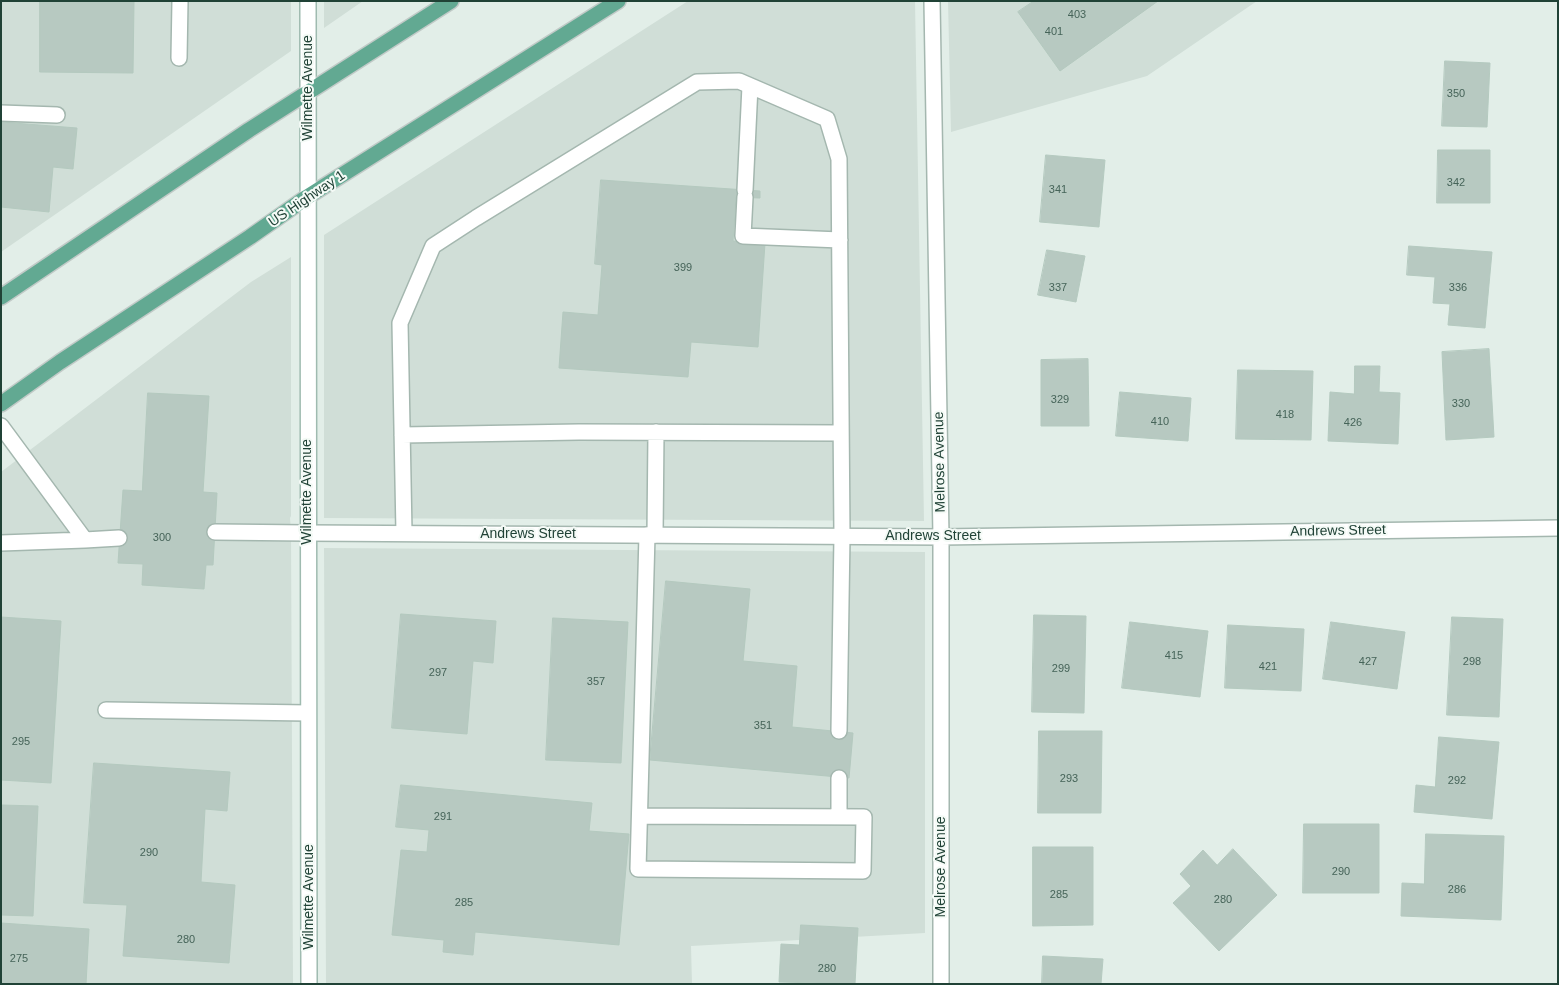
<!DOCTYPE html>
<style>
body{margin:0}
#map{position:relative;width:1559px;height:985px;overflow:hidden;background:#e2eee8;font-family:Arial,sans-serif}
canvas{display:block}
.frame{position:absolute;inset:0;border:2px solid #204236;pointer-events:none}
</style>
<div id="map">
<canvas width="1559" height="985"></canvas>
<div class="frame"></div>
</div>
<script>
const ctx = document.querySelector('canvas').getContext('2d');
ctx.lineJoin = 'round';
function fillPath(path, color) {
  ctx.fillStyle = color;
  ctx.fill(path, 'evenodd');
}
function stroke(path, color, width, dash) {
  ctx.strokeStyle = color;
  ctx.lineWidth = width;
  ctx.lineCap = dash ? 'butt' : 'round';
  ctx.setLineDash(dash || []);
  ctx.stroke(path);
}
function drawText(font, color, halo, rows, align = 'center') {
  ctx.font = font + ' Arial,sans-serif';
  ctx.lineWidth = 4;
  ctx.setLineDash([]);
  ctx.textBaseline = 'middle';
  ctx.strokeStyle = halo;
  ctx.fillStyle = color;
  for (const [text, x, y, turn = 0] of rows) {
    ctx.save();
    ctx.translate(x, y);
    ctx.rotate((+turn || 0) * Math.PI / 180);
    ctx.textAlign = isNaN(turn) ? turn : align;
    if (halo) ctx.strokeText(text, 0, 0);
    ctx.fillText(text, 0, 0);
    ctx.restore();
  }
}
const built = new Path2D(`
 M1 1H291V51L1 252Z
 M324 1H363L324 28Z
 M688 1H915L924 521 324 518V235Z
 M948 1H1257L1147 76 951 132Z
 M291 257V516L290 518 291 532 293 984H1V472L251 282Z
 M324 548 925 552V933L691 946 692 984H326Z`);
const building = new Path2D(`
 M40 1H134L133 73 40 72Z
 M1034 1H1158L1060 71 1018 12Z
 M1445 61 1490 63 1487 127 1442 126Z
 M1 122 77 128 73 169 53 167 49 212 1 207Z
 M1438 150H1490V203H1437Z
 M1046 155 1105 160 1099 227 1040 222Z
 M601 180 760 191V198L736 197 733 241 765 243 758 347 691 342 688 377 559 368 563 312 598 315 602 265 595 264Z
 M1409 246 1492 252 1485 328 1448 325 1450 304 1433 303 1435 277 1407 275Z
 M1047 250 1085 256 1076 302 1038 295Z
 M1489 349 1494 437 1446 440 1442 352Z
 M1088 359 1089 426H1041V360Z
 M1355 366H1380L1379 392 1400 393 1398 444 1328 441 1330 392 1354 394Z
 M1238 370 1313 371 1311 440 1236 439Z
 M1120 392 1191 398 1188 441 1116 436Z
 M148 393 209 396 203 492 217 493 213 565H206L204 589 142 585 143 564 118 563 123 490 142 491Z
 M666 581 750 589 743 661 797 666 792 727 853 733 849 778 650 760Z
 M401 614 496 621 493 663 473 661 467 734 392 728Z
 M1034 615 1086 616 1084 713 1032 712Z
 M1 617 61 621 51 783 1 780Z
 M1452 617 1503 619 1499 717 1447 715Z
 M553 618 628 622 621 763 546 760Z
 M1130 622 1208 631 1200 697 1122 688Z
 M1331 622 1405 632 1397 689 1323 679Z
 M1228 625 1304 629 1301 691 1225 688Z
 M1039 731H1102L1101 813H1038Z
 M1439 737 1499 742 1492 819 1414 812 1416 785 1435 787Z
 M94 763 230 772 227 811 205 809 201 882 235 885 229 963 123 956 127 905 84 903Z
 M401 785 592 803 589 831 629 834 619 945 475 932 473 955 443 952 444 940 392 935 401 850 427 852 429 830 396 827Z
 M1 805 38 806 33 916 1 915Z
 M1304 824H1379V893H1303Z
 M1426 834 1504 836 1501 920 1401 916 1402 883 1424 884Z
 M1033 847H1093V925L1033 926Z
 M1233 849 1277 895 1219 951 1173 903 1191 886 1180 874 1203 850 1217 865Z
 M1 923 89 929 86 984H1Z
 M801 925 858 928 855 984 779 982 781 944 799 945Z
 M1043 956 1103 959 1101 984H1042Z`);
const lane = new Path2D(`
 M179 58 180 1
 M1 113 57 115
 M745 190 750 86
 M745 197 743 236 840 240
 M1 426 85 540 1 543
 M402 435 579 432 841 433
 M215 532 307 533
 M404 533 400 323 433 246 476 218 697 82 739 81 827 119 839 159 842 536 839 731
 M655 535 656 432
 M85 540 119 538
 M106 710 308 713
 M839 778V817
 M640 816 864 817 863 871 638 869 647 535`);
const street = new Path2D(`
 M932 1 941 537V984
 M307 533 941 537 1558 528`);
const secondary = new Path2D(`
 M308 1 309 984`);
const primary = new Path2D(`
 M1 297 249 130 451 1
 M1 404 60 362 250 237 307 197 618 1`);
const numberNames = [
 ["403",1077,15],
 ["401",1054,32],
 ["350",1456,94],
 ["342",1456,183],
 ["341",1058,190],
 ["399",683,268],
 ["337",1058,288],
 ["336",1458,288],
 ["329",1060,400],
 ["330",1461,404],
 ["418",1285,415],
 ["410",1160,422],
 ["426",1353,423],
 ["300",162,538],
 ["415",1174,656],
 ["427",1368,662],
 ["298",1472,662],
 ["421",1268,667],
 ["299",1061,669],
 ["297",438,673],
 ["357",596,682],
 ["351",763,726],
 ["295",21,742],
 ["293",1069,779],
 ["292",1457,781],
 ["291",443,817],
 ["290",149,853],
 ["290",1341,872],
 ["286",1457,890],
 ["285",1059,895],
 ["280",1223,900],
 ["285",464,903],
 ["280",186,940],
 ["275",19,959],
 ["280",827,969]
];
const streetNames = [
 ["Wilmette Avenue",308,88,-90],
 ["US Highway 1",307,199,-34],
 ["Melrose Avenue",940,462,-91],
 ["Wilmette Avenue",307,492,-90],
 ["Andrews Street",1338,531,-1],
 ["Andrews Street",528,534],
 ["Andrews Street",933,536],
 ["Melrose Avenue",941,867,-90],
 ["Wilmette Avenue",309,897,-90]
];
fillPath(built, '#d0ded7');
fillPath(building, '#b7c9c1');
stroke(building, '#b4c9bf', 1);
stroke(lane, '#a4b7af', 18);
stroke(street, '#a4b7af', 18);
stroke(secondary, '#9fbbb0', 18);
stroke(primary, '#c1cac7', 18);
stroke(lane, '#fff', 15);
stroke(street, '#fff', 15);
stroke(secondary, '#fff', 15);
stroke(primary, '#62a992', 15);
drawText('11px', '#466459', null, numberNames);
drawText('14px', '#204236', '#f4faf6', streetNames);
</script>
